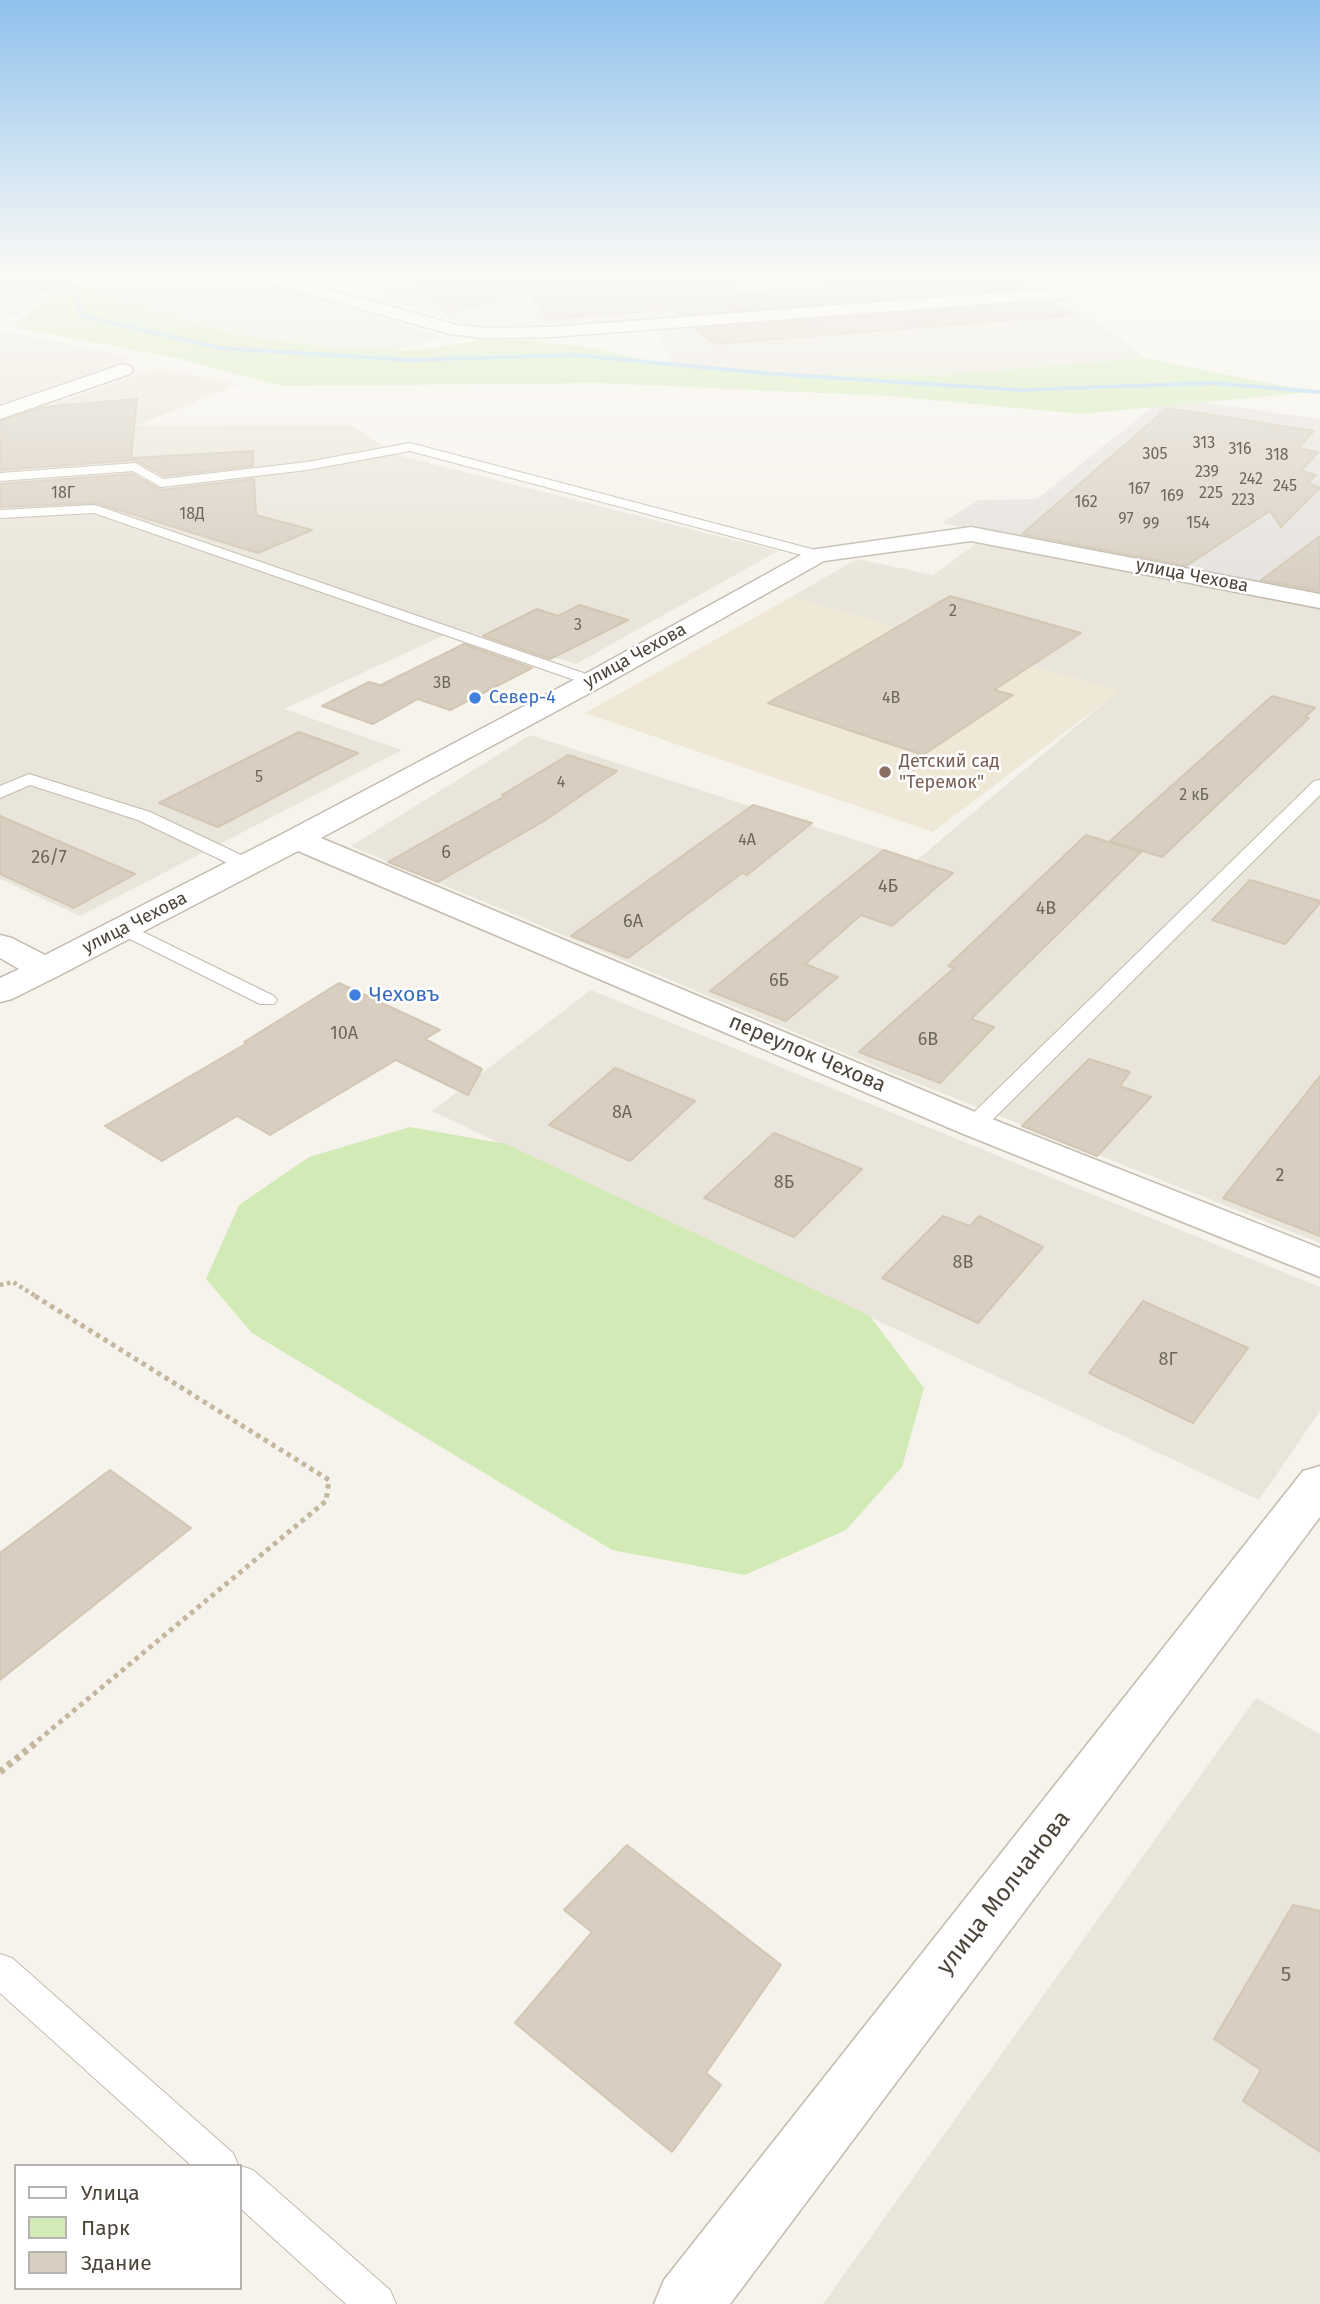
<!DOCTYPE html>
<meta charset="utf-8">
<style>
body{margin:0}
#map{position:relative;width:1320px;height:2304px;overflow:hidden;background:#f6f3ec;font-family:"Fira Sans",sans-serif}
canvas{display:block}
.legend{position:absolute;left:14px;top:2164px;width:228px;height:126px;box-sizing:border-box;background:#fff;border:2px solid #b7b4b0;margin:0;padding:9px 12px;list-style:none;font-size:21px;color:#4b4439}
.legend li{display:flex;align-items:center;gap:14px;height:35px}
.legend b{width:35px;border:2px solid #b7b4b0}
</style>
<div id="map">
<canvas width="1320" height="2304"></canvas>
<ul class="legend">
<li><b style="height:9px;background:#fff"></b>Улица</li>
<li><b style="height:19px;background:#d2eab5"></b>Парк</li>
<li><b style="height:19px;background:#d8cfc1"></b>Здание</li>
</ul>
</div>
<script>
const ctx = document.querySelector('canvas').getContext('2d');
ctx.lineJoin = 'round';
function fillPath(path, color) {
  ctx.fillStyle = color;
  ctx.fill(path, 'evenodd');
}
function stroke(path, color, width, dash) {
  ctx.strokeStyle = color;
  ctx.lineWidth = width;
  ctx.lineCap = dash ? 'butt' : 'round';
  ctx.setLineDash(dash || []);
  ctx.stroke(path);
}
function drawText(font, color, halo, rows, align = 'center') {
  ctx.font = font + ' "Fira Sans",sans-serif';
  ctx.lineWidth = 5;
  ctx.setLineDash([]);
  ctx.textBaseline = 'middle';
  ctx.strokeStyle = halo;
  ctx.fillStyle = color;
  for (const [text, x, y, turn = 0] of rows) {
    ctx.save();
    ctx.translate(x, y);
    ctx.rotate((+turn || 0) * Math.PI / 180);
    ctx.textAlign = isNaN(turn) ? turn : align;
    if (halo) ctx.strokeText(text, 0, 0);
    ctx.fillText(text, 0, 0);
    ctx.restore();
  }
}
const residential = new Path2D(`
 M144 270H223L447 338 394 350H351L245 336 164 315 73 283Z
 M361 270H1015L1043 286 484 331 384 298Z
 M0 287 52 296 0 323Z
 M1051 298 1067 299 1145 358 944 375 797 374 674 364 652 325 932 310 938 307Z
 M0 330 64 343 133 358 0 404Z
 M158 368 238 384 136 426 351 425 397 455 778 551 576 664 458 629 284 709 402 750 80 916 0 879V422Z
 M981 540 1320 601V1243L894 1074 351 846 530 735 917 860 1118 691 791 597 857 559 933 575Z
 M591 990 1320 1287V1411L1259 1500 432 1111Z
 M1256 1698 1320 1734V2304H823Z`);
const industrial = new Path2D(`
 M1165 397 1320 419V600L942 523 978 500 1037 499Z`);
const education = new Path2D(`
 M791 597 1119 691 933 832 585 713Z`);
const green = new Path2D(`
 M0 273 73 283 164 315 245 336 351 350H419L500 337 601 349 656 363 797 374 944 375 1145 358 1312 392 1081 414 889 396 599 383 283 386 172 357 11 327 53 295 0 286Z
 M410 1127 506 1144 870 1316 924 1388 902 1467 846 1530 745 1575 612 1550 252 1333 206 1279 239 1205 309 1157Z`);
const stream = new Path2D(`
 M0 277 81 296 82 314 219 346 409 358 573 353 775 372 1021 388 1213 381 1320 390V394L1213 385 1021 392 775 376 573 357 409 362 219 350 77 316 76 298 0 281Z`);
const building = new Path2D(`
 M403 270H734L735 294 1006 275 1028 288 680 315 673 309 548 319 528 292 446 313Z
 M1051 302 1074 315 715 344 696 329Z
 M137 399 131 458 253 451V466L164 476 135 460 0 470V421L43 407Z
 M1167 408 1314 431 1298 448 1318 452 1301 471 1316 475 1308 483 1320 488 1281 527 1270 511 1186 566 1022 534Z
 M132 474 161 490 254 479 256 515 312 530 258 553 96 503 0 507V484Z
 M1320 536V591L1261 580Z
 M950 596 1081 633 994 690 1013 695 923 755 768 703Z
 M580 605 628 620 550 659 483 636 537 609 558 616Z
 M464 644 532 668 450 710 418 699 373 724 322 706 369 682 383 686 381 685Z
 M1272 696 1315 708 1305 717 1309 718 1162 857 1110 841Z
 M299 732 358 753 218 827 159 803Z
 M568 755 617 771 544 821 438 882 388 862 505 796 502 795Z
 M753 805 812 823 747 875 742 873 628 958 571 936Z
 M0 816 135 874 74 908 0 874Z
 M1086 835 1141 852 971 1019 994 1027 940 1083 859 1052 954 968 948 966Z
 M884 850 953 873 892 926 861 915 805 964 838 977 786 1021 710 991Z
 M1250 880 1320 901V903L1285 944 1212 920Z
 M339 983 440 1030 425 1039 482 1069 468 1095 396 1060 270 1135 237 1116 162 1161 105 1126 247 1043 244 1042Z
 M1089 1059 1130 1072 1120 1086 1151 1097 1097 1156 1022 1126Z
 M615 1068 695 1101 630 1161 549 1125Z
 M1320 1076V1236L1223 1198Z
 M774 1133 862 1169 794 1237 704 1198Z
 M943 1216 970 1226 979 1216 1043 1247 978 1323 882 1278Z
 M1143 1301 1248 1348 1193 1423 1089 1373Z
 M110 1470 191 1528 0 1680V1553Z
 M627 1845 781 1965 706 2073 721 2085 672 2152 515 2023 592 1932 564 1910Z
 M1293 1905 1320 1911V2152L1243 2101 1261 2070 1214 2039Z`);
const pathFar2 = new Path2D(`
 M0 1285 13 1282 37 1297`);
const pathFar1 = new Path2D(`
 M35 1296 329 1480 326 1501 36 1742`);
const path = new Path2D(`
 M0 1772 38 1741`);
const service = new Path2D(`
 M410 443 823 552 825 555 818 559 813 558 410 451 307 470 161 487 133 471 0 481V473L135 463 163 479 307 462Z
 M95 505 598 678 600 681 598 684H586L94 513 0 518V510Z
 M29 774 150 812 254 861 256 865 247 871 240 869 138 820 30 785 0 798V786Z
 M1320 780V795L982 1130H966L963 1125 966 1120 1314 781Z
 M125 923 274 996 277 1000 274 1004H260L118 933 115 929Z
 M0 1954 12 1958 233 2153 238 2165 253 2170 390 2290 396 2304H346L240 2208V2166H192L0 1993Z`);
const minor = new Path2D(`
 M234 270H259L457 325 483 328 552 327 1063 288 1072 293 1063 298 552 337 483 338 450 334 236 274Z
 M123 364 130 366 133 370 130 374 0 419V406Z
 M971 527 1320 594V608L971 541 824 561 601 687 321 838 987 1117 1320 1248V1277L961 1133 298 851 58 976 12 999 0 1002V978L19 969 0 958V935L12 938 45 955 286 832 583 675 810 550Z
 M1320 1466V1517L730 2304H654L664 2280 1303 1471Z`);
const markers = [
 [475,698,7,"#3f7fe0"],
 [885,772,7,"#8d6e63"],
 [355,995,7,"#3f7fe0"]
];
const farNumbernames = [
 ["313",1204,444],
 ["316",1240,450],
 ["305",1155,455],
 ["318",1277,456],
 ["239",1207,473],
 ["242",1251,480],
 ["245",1285,487],
 ["167",1139,490],
 ["18Г",63,494],
 ["225",1211,494],
 ["169",1172,497],
 ["223",1243,501],
 ["162",1086,503],
 ["18Д",192,515],
 ["97",1126,520],
 ["154",1198,524],
 ["99",1151,525],
 ["2",953,612],
 ["3",578,626],
 ["3В",442,684],
 ["4В",891,699],
 ["5",259,778],
 ["4",561,783],
 ["2 кБ",1194,796],
 ["4А",747,841]
];
const farStreetnames = [
 ["улица Чехова",1192,576,11],
 ["улица Чехова",635,656,-29],
 ["улица Чехова",135,923,-27]
];
const farShopnames = [
 ["Север-4",489,698]
];
const farEducationnames = [
 ["Детский сад",899,762],
 ["\"Теремок\"",899,783]
];
const numberNames = [
 ["6",446,853],
 ["26/7",49,858],
 ["4Б",888,887],
 ["4В",1046,909],
 ["6А",633,922],
 ["6Б",779,981],
 ["10А",344,1034],
 ["6В",928,1040],
 ["8А",622,1113],
 ["2",1280,1176],
 ["8Б",784,1183],
 ["8В",963,1263],
 ["8Г",1168,1360]
];
const shopNames = [
 ["Чеховъ",369,995]
];
const streetNames = [
 ["переулок Чехова",807,1054,23]
];
const nearNumbernames = [
 ["5",1286,1975]
];
const nearStreetnames = [
 ["улица Молчанова",1004,1893,-52]
];
fillPath(residential, '#eae5da');
fillPath(industrial, '#e6e2dd');
fillPath(education, '#efe8d6');
fillPath(green, '#d2eab5');
fillPath(stream, '#a9d4f2');
fillPath(building, '#d8cfc1');
stroke(building, '#d3c7b4', 2);
stroke(service, '#c2bbae', 2);
stroke(minor, '#c2bbae', 3);
stroke(pathFar2, '#c4b79f', 4.5, [3.5, 3.5]);
stroke(pathFar1, '#c4b79f', 5, [4.5, 4.5]);
stroke(path, '#c4b79f', 7, [5, 5]);
fillPath(service, '#fff');
fillPath(minor, '#fff');
const sky = ctx.createLinearGradient(0, 0, 0, 592);
sky.addColorStop(0, '#8fc1ec');
sky.addColorStop(0.46, '#fbfaf6');
sky.addColorStop(1, '#fbfaf600');
ctx.fillStyle = sky;
ctx.fillRect(0, 0, 1320, 592);
for (const [x, y, r, color] of markers) {
  const dot = new Path2D();
  dot.arc(x, y, r, 0, 2 * Math.PI);
  ctx.fillStyle = color;
  ctx.fill(dot);
  stroke(dot, '#fff', 2.5);
}
drawText('16px', '#6e675b', null, farNumbernames);
drawText('18px', '#4b4439', '#fff', farStreetnames);
drawText('18px', '#366cbe', '#fff', farShopnames, 'left');
drawText('18px', '#785e54', '#fff', farEducationnames, 'left');
drawText('18px', '#6e675b', null, numberNames);
drawText('21px', '#366cbe', '#fff', shopNames, 'left');
drawText('21px', '#4b4439', '#fff', streetNames);
drawText('21px', '#6e675b', null, nearNumbernames);
drawText('24px', '#4b4439', '#fff', nearStreetnames);
</script>
